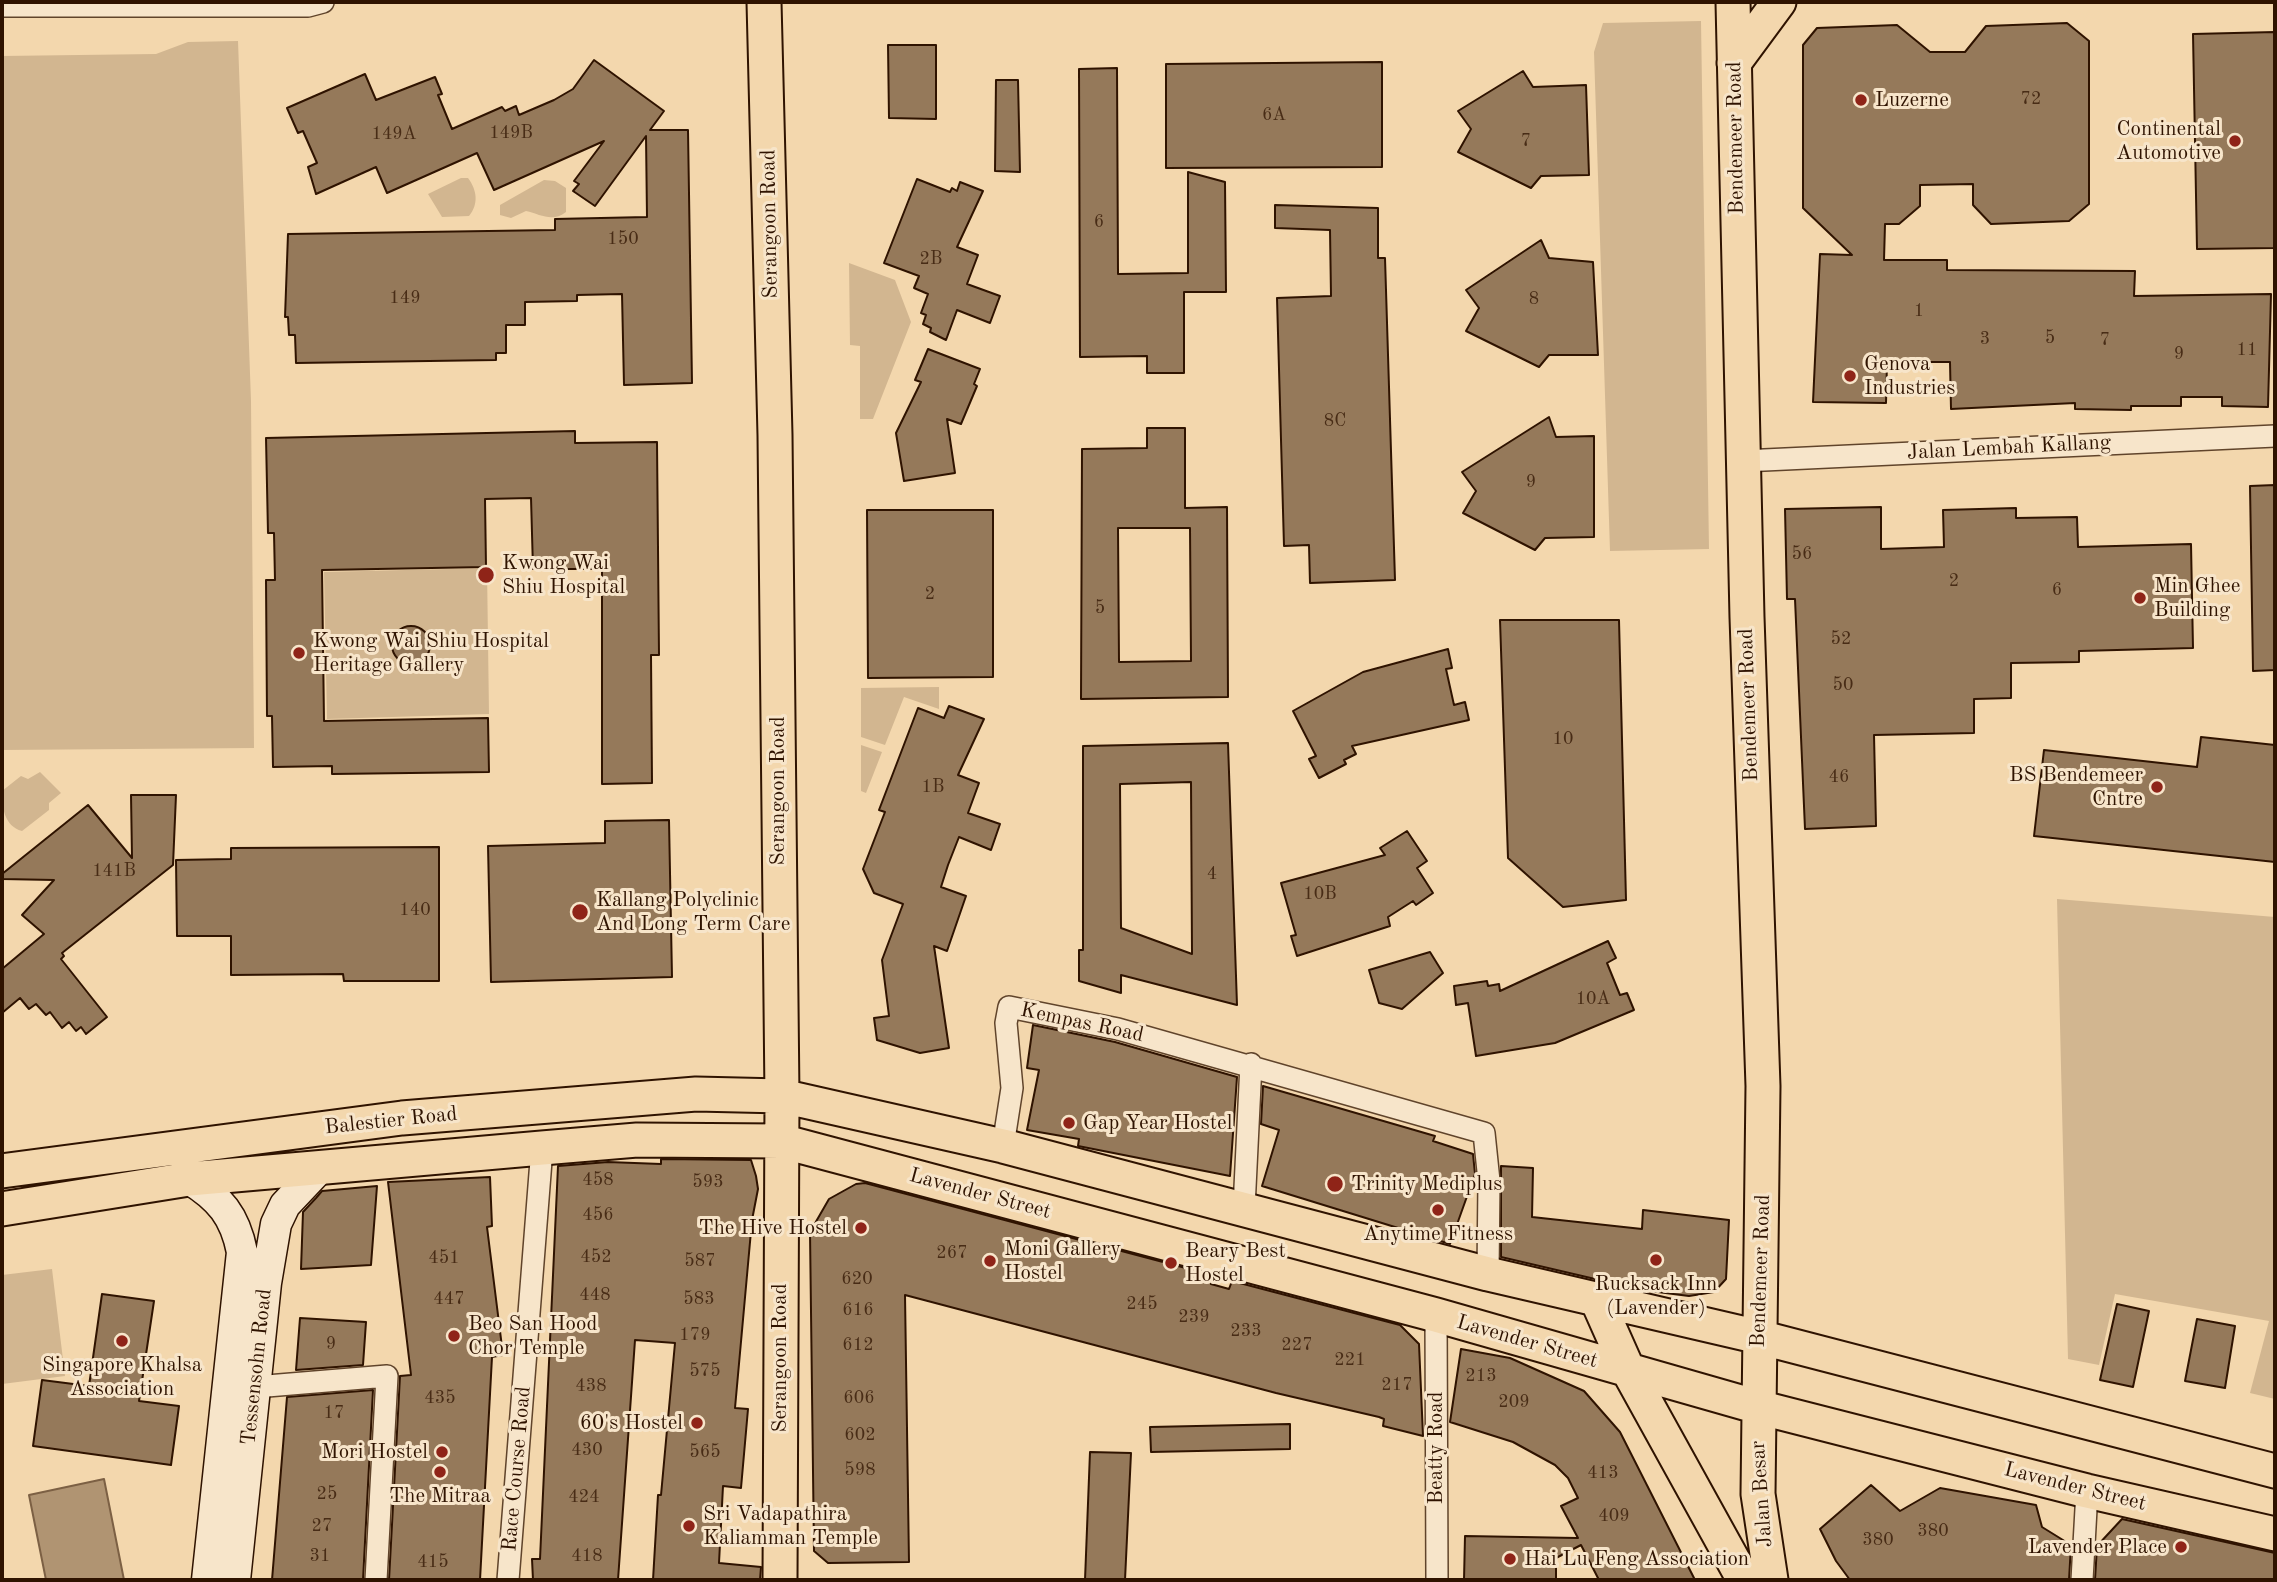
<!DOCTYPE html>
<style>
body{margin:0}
#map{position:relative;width:2277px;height:1582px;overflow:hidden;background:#f3d7ad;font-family:"Old Standard TT",serif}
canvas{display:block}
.frame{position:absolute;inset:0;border:4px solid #2f1300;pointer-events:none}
</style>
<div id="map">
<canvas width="2277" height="1582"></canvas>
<div class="frame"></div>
</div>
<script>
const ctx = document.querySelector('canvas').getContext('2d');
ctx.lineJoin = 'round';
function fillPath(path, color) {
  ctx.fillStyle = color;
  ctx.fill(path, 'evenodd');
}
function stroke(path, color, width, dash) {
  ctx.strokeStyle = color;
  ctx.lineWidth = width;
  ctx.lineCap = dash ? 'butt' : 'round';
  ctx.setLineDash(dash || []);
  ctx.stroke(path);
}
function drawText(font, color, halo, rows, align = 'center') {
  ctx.font = font + ' "Old Standard TT",serif';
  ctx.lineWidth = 6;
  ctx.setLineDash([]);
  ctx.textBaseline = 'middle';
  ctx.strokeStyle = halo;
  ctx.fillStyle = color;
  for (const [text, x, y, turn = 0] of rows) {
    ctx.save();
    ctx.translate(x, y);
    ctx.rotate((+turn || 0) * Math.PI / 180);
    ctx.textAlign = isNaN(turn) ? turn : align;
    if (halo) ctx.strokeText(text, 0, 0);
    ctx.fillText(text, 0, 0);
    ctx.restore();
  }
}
const green = new Path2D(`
 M1701 21 1709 549 1610 551 1594 52 1603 23Z
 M238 41 251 401 254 748 2 750V56L156 54 188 42Z
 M461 178H468C477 190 479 204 469 216L442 217 428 194Z
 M544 180 555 181 566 188V212C552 223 540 214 526 211L511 218 500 215V205Z
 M849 263 895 280 911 322 873 419H860V346L850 345Z
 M487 568 489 714 327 719 324 572Z
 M939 687V709L904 697 885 745 861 737V688Z
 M861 745 882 752 866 793 861 791Z
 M40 772 61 793 49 803V810L22 831C4 826 2 807 2 791L21 776 28 779Z
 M2057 899 2275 917V1399L2250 1393 2269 1321 2115 1294 2099 1365 2068 1359Z
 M52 1269 65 1376 2 1384V1275Z`);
const water = new Path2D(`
 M104 1479 124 1580H46L29 1495Z`);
const building = new Path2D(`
 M2067 23 2089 41V204L2069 221 1991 224 1973 205V184L1920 185V206L1899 224H1885L1884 260H1947V270L2135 271 2134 296 2271 294 2268 407 2222 406V397H2181V406H2131V410L2075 409V403L1951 409 1950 362H1887L1886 403 1813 402 1820 254 1852 255 1803 208V45L1817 28 1897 25 1930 52H1965L1986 26Z
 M2275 32V248L2197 249 2193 34Z
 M888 45H936V119L889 118Z
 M594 60 664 111 650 130H688L692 383 624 385 622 294 577 295V301L525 302V325H506V353H496V360L296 363 295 335H289L288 317H285L288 234 555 230V219L647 217 646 136 595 206 573 191 579 184 574 181 604 141 494 190 477 153 387 193 376 167 316 194 308 167 317 163 303 131 298 133 287 108 365 74 376 100 435 77 442 94 438 95 452 129 502 107 505 111 516 106 519 115 554 100 573 89Z
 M1382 62V167L1166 168V64Z
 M1117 68 1118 274 1188 273V172L1225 182 1226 292H1184V373H1147V356L1080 357 1079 69Z
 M1523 71 1533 87 1586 85 1589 175 1541 176 1531 188 1458 152 1471 129 1458 111Z
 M996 80H1018L1020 172 995 171Z
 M917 179 950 192 952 188 957 191 960 182 983 191 957 247 978 255 967 284 1000 296 990 323 957 310 946 340 930 332 931 328 923 324 926 315 921 313 928 294 914 288 919 276 884 263Z
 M1275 205 1378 208V258H1385L1395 580 1310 583 1309 545 1284 546 1277 298 1331 296 1330 230 1275 228Z
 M1541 240 1549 258 1593 262 1598 355H1549L1539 367 1466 331 1479 308 1466 290Z
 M928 349 980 369 974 384 977 386 961 424 947 419 955 473 904 481 896 433 921 382 915 380Z
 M1549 417 1556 437 1594 436V537L1545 538 1535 550 1463 513 1476 491 1462 472Z
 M1147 428H1185V508L1227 507 1228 697 1081 699 1082 449 1147 448ZM1118 528H1190L1191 661 1119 662Z
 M575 431V443L657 442 659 655H651L652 783 602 784V569H533L531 498 485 499 486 567 322 570 324 721 488 718 489 772 332 774V766L273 767 272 716H267L266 580H275L274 533H268L266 438Z
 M2275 485V670L2253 671 2250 486Z
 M1881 507V549L1944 547 1943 510 2016 508V518L2077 517 2078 547 2191 544 2193 648 2079 651V662L2011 663V698L1974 699V733L1874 735 1876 826 1805 829 1795 599H1787L1785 509Z
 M867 510H993V677L868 678Z
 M1500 620H1619L1626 900 1563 907 1508 858Z
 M392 645a19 19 0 1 1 38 0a19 19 0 1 1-38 0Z
 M1448 649 1452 668 1446 669 1454 705 1465 702 1469 720 1352 746 1356 754 1344 760 1346 764 1319 778 1309 759 1316 756 1293 711 1363 672Z
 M949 706 984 719 958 775 979 783 968 813 1000 824 991 850 959 837 948 865 941 887 966 896 947 951 934 946 949 1048 920 1053 877 1040 874 1018 889 1016 882 960 903 904 874 893 863 869 885 812 879 810 918 708 944 718Z
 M2201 737 2275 745V862L2034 836 2044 750 2197 767Z
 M1228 743 1237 1005 1121 975V993L1079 981V950H1083V746ZM1191 782 1192 954 1121 928 1120 784Z
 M131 795H176L173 865 62 953 64 956 61 959 107 1017 86 1034 81 1027 76 1031 69 1022 62 1028 50 1012 46 1015 36 1004 29 1009 20 998 2 1013V969L44 934 22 915 54 880 2 879V874L88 805 132 858Z
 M669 820 672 977 491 982 488 846 605 843V821Z
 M1407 831 1427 861 1417 868 1433 893 1416 905 1413 901 1388 917 1390 926 1297 956 1291 936 1296 935 1281 883 1385 855 1380 848Z
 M439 847V981H344L343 974 231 975V936H177L176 860 231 859V848Z
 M1608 941 1616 958 1607 963 1620 995 1627 993 1634 1010 1555 1043 1476 1056 1468 1003 1456 1005 1454 986 1487 981 1488 986 1499 984 1500 991Z
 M1430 952 1443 973 1402 1009 1379 1003 1369 970Z
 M1033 1025 1115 1042 1237 1077 1230 1176 1078 1146 1079 1139 1027 1130 1039 1070 1027 1068Z
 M1263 1086 1435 1136 1433 1141 1473 1154 1475 1174 1450 1244 1262 1186 1279 1130 1261 1124Z
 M661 1159 751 1160 756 1176 758 1189 752 1220 735 1408 748 1409 741 1488 723 1486 719 1563 761 1567 760 1580H653L658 1495H661L675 1343 635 1340 618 1580H533L532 1559H540L558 1166 608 1162 661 1164Z
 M1501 1166 1533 1168 1532 1217 1642 1229 1643 1210 1729 1220 1726 1279 1714 1292 1689 1296 1642 1290 1501 1257Z
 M490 1177 492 1226 487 1227 503 1355 492 1357 480 1580H389L400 1376 411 1375 388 1182Z
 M865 1183 1212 1275 1211 1284 1229 1289 1232 1281 1400 1325 1419 1344 1423 1436 1383 1426 1384 1419 1379 1417 1276 1393 905 1295 909 1562 828 1563 814 1551 810 1232 829 1199 856 1184Z
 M377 1186 371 1265 301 1269 303 1212 316 1198 322 1191Z
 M102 1294 154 1301 139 1401 179 1406 171 1465 33 1446 42 1380 89 1386Z
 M2117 1304 2149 1311 2133 1387 2100 1380Z
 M300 1318 366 1322 363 1365 296 1370Z
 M2197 1319 2235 1326 2225 1388 2185 1381Z
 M1461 1349 1510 1358 1584 1391 1620 1432 1695 1580H1599L1581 1545 1556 1558V1580H1464L1465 1536 1578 1538 1561 1506 1578 1498 1568 1478 1555 1465 1513 1442 1450 1422Z
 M373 1390 363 1580H272L287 1397Z
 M1290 1424V1449L1151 1452 1150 1427Z
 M1090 1452 1131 1453 1125 1580H1085Z
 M1871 1485 1900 1511 1940 1488 2036 1505 2042 1527 2071 1545 2069 1580H1850L1836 1561 1820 1529Z
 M2122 1519 2275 1553V1580H2095L2097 1546Z`);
const street = new Path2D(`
 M2 6H308L323 2
 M1743 461 2275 436
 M1003 1146 1012 1088 1006 1023 1009 1007 1118 1029 1484 1133 1489 1181 1488 1274
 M1244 1208 1251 1064
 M1436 1315 1437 1580
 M255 1387 387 1376 376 1580
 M508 1580 542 1148
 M2082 1580 2087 1491`);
const secondary = new Path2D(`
 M189 1179C220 1198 235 1216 242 1252L207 1580
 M235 1580 266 1283 276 1224 285 1205 319 1169`);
const primary = new Path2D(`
 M764 2 775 435 782 1096 780 1580
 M1733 2 1747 617 1763 1086 1758 1494 1771 1580
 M1734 63 1779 2
 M2 1171 402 1118 696 1094 782 1096 1003 1146 1488 1274 1759 1337 2275 1471
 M2 1209 189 1179 542 1148 637 1140 781 1141 1436 1315 1758 1407 2087 1491 2275 1534
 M1597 1300 1629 1372 1744 1580`);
const markers = [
 [1861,100,7,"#8f2418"],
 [2235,141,7,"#8f2418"],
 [1850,376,7,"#8f2418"],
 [486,575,9,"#8f2418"],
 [2140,598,7,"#8f2418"],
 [299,653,7,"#8f2418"],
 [2157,787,7,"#8f2418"],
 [580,912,9,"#8f2418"],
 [1069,1123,7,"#8f2418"],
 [1335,1184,9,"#8f2418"],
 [1438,1210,7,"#8f2418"],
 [861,1228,7,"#8f2418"],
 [1656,1260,7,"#8f2418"],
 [990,1261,7,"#8f2418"],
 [1171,1263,7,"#8f2418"],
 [454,1336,7,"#8f2418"],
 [122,1341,7,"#8f2418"],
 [697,1423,7,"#8f2418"],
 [442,1452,7,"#8f2418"],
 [440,1472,7,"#8f2418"],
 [689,1526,7,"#8f2418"],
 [2181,1547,7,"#8f2418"],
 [1510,1559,7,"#8f2418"]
];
const numberNames = [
 ["72",2031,99],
 ["6A",1274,115],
 ["149B",511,133],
 ["149A",394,134],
 ["7",1526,141],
 ["6",1099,222],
 ["150",623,239],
 ["2B",931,259],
 ["149",405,298],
 ["8",1534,299],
 ["1",1919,311],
 ["5",2050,338],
 ["3",1985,339],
 ["7",2105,340],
 ["11",2247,350],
 ["9",2179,354],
 ["8C",1335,421],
 ["9",1531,482],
 ["56",1802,554],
 ["2",1954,581],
 ["6",2057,590],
 ["2",930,594],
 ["5",1100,608],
 ["52",1841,639],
 ["50",1843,685],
 ["10",1563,739],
 ["46",1839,777],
 ["1B",933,787],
 ["141B",114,871],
 ["4",1212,874],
 ["10B",1320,894],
 ["140",415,910],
 ["10A",1593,999],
 ["458",598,1180],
 ["593",708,1182],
 ["456",598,1215],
 ["267",952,1253],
 ["452",596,1257],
 ["451",444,1258],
 ["587",700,1261],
 ["620",857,1279],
 ["448",595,1295],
 ["447",449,1299],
 ["583",699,1299],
 ["245",1142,1304],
 ["616",858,1310],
 ["239",1194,1317],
 ["233",1246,1331],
 ["179",695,1335],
 ["9",331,1344],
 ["612",858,1345],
 ["227",1297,1345],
 ["221",1350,1360],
 ["575",705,1371],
 ["213",1481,1376],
 ["217",1397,1385],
 ["438",591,1386],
 ["435",440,1398],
 ["606",859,1398],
 ["209",1514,1402],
 ["17",334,1413],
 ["602",860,1435],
 ["430",587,1450],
 ["565",705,1452],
 ["598",860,1470],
 ["413",1603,1473],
 ["25",327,1494],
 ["424",584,1497],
 ["409",1614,1516],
 ["27",322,1526],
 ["380",1933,1531],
 ["380",1878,1540],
 ["31",320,1556],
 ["418",587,1556],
 ["415",433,1562]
];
const poiNames = [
 ["Luzerne",1875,100],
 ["Continental",2221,129,"right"],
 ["Automotive",2221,153,"right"],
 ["Genova",1864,364],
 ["Industries",1864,388],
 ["Kwong Wai",502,563],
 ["Shiu Hospital",502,587],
 ["Min Ghee",2154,586],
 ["Building",2154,610],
 ["Kwong Wai Shiu Hospital",313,641],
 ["Heritage Gallery",313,665],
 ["BS Bendemeer",2143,775,"right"],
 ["Cntre",2143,799,"right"],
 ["Kallang Polyclinic",596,900],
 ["And Long Term Care",596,924],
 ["Gap Year Hostel",1083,1123],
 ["Trinity Mediplus",1351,1184],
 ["The Hive Hostel",847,1228,"right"],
 ["Anytime Fitness",1438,1234,"center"],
 ["Moni Gallery",1004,1249],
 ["Hostel",1004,1273],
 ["Beary Best",1185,1251],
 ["Hostel",1185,1275],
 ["Rucksack Inn",1656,1284,"center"],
 ["(Lavender)",1656,1308,"center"],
 ["Beo San Hood",468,1324],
 ["Chor Temple",468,1348],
 ["Singapore Khalsa",122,1365,"center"],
 ["Association",122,1389,"center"],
 ["60's Hostel",683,1423,"right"],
 ["Mori Hostel",428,1452,"right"],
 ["The Mitraa",440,1496,"center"],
 ["Sri Vadapathira",703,1514],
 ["Kaliamman Temple",703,1538],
 ["Lavender Place",2167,1547,"right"],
 ["Hai Lu Feng Association",1524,1559]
];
const streetNames = [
 ["Bendemeer Road",1736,138,-91],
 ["Serangoon Road",770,224,-91],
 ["Jalan Lembah Kallang",2009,448,-3],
 ["Bendemeer Road",1749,705,-92],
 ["Serangoon Road",778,791,-90],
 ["Kempas Road",1082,1023,12],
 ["Balestier Road",391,1121,-6],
 ["Lavender Street",980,1194,15],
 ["Bendemeer Road",1761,1271,-88],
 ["Lavender Street",1527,1342,16],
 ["Serangoon Road",780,1358,-90],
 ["Tessensohn Road",257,1367,-84],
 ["Beatty Road",1436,1448,-90],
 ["Race Course Road",517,1469,-85],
 ["Lavender Street",2075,1487,14],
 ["Jalan Besar",1762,1494,-94]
];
fillPath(green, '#d2b690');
fillPath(water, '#b09472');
stroke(water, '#7c6044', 2);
fillPath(building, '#95795a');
stroke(building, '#2f1300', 2);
stroke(street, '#60442b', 24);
stroke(secondary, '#2f1300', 33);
stroke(primary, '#2f1300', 37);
stroke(street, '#f7e5ca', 21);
stroke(secondary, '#f7e5ca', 30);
stroke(primary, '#f3d7ad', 33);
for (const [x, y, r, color] of markers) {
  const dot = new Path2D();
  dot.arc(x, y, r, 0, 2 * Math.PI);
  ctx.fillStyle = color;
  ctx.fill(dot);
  stroke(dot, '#f7e5ca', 2.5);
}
drawText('18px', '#482c16', null, numberNames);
drawText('21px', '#2f1300', '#f7e5ca', poiNames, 'left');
drawText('21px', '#2f1300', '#f7e5ca', streetNames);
</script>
